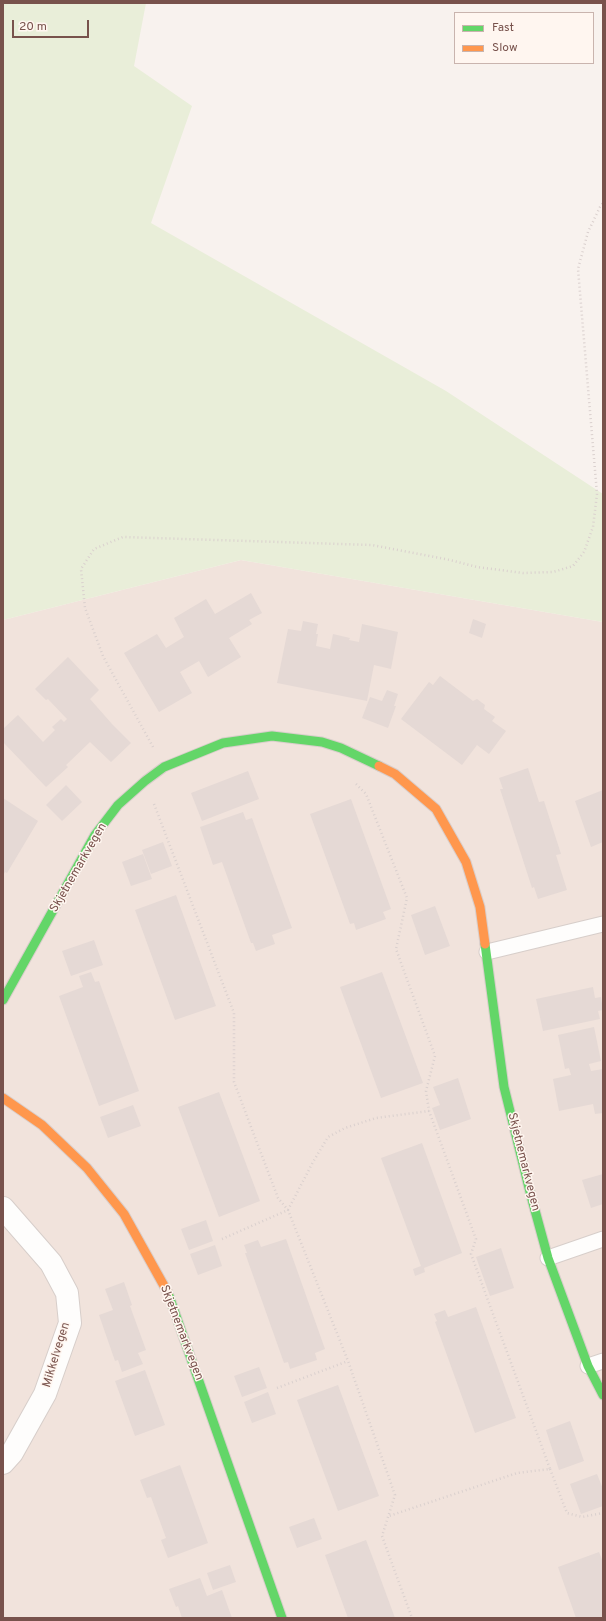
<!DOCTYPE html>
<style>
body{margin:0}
#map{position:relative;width:606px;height:1621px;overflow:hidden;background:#f8f2ee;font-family:Overpass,sans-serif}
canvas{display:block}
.frame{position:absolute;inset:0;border:4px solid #78524c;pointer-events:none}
.legend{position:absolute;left:454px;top:12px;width:140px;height:52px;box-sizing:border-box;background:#fff6f0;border:1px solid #c9b4ae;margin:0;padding:5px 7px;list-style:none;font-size:12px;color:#78524c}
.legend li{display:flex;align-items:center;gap:8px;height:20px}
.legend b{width:20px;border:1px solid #c9b4ae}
.scale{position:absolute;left:12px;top:20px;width:77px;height:18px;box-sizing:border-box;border:2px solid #78524c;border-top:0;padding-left:5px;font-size:12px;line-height:14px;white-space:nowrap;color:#78524c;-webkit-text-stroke:3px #fff6f0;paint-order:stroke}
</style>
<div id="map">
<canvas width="606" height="1621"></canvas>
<div class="frame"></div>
<ul class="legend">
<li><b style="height:5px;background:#63d668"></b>Fast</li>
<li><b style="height:5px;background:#ff974d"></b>Slow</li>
</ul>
<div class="scale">20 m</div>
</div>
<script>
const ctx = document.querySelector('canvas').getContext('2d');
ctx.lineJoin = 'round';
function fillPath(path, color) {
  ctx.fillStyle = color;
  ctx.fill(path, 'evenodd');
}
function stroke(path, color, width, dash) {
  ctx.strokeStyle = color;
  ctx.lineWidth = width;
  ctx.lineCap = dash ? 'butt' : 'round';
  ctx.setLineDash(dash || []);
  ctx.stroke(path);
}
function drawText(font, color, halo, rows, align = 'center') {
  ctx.font = font + ' Overpass,sans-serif';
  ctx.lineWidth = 3;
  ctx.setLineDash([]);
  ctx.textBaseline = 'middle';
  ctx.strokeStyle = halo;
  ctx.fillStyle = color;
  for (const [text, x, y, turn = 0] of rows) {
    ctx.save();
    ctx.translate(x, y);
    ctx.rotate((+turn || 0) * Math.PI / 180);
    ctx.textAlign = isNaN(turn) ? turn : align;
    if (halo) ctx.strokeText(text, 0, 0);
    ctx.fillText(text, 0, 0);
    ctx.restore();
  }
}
const residential = new Path2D(`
 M241 560 603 622V1618H3V620Z`);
const green = new Path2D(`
 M3 3H146L134 66 192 106 151 223 446 391 603 494V622L241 560 3 620Z`);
const building = new Path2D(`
 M251 593 262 613 249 620 252 624 229 638 241 657 208 677 199 661 180 672 192 693 159 712 124 653 157 634 166 648 184 637 174 618 206 599 215 614Z
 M473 619 486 624 482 638 469 633Z
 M303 621 318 624 316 634H318L316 646 330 649 333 634 350 638 349 640 359 642 362 624 398 632 391 669 374 665 367 701 277 683 288 629 301 631Z
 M68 657 99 690 90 699 112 724 131 743 111 762 90 742 66 765 68 767 46 787 3 742V729L18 715 43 742 55 730 52 727 61 719 64 722 67 719 48 699 46 700 35 689Z
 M440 676 473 701 477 699 485 705 484 709 495 717 492 721 506 731 489 754 477 745 462 765 401 719 429 682 433 685Z
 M387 690 398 694 394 706H396L388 728 362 718 370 697 382 701Z
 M528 768 539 802 544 801 561 854 556 855 567 890 538 899 534 887 532 888 500 789H503L499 778Z
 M248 771 259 799 202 821 191 793Z
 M66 785 82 802 62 821 46 805Z
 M603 790V842L591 847 575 801Z
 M3 798 38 821 7 873 5 872 3 876Z
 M351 799 391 909 383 912 386 919 356 930 354 923 350 924 310 814Z
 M243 812 246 820 252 818 292 928 272 935 275 944 256 951 253 943H251L222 862 213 865 200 827Z
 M163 842 172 866 151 874 142 850Z
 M143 854 152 879 131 886 122 862Z
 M176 895 216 1006 175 1020 135 910Z
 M435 906 450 946 425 955 411 915Z
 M94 940 103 965 71 976 62 951Z
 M91 972 95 982 99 981 139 1091 99 1106 59 996 83 987 79 976Z
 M382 972 423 1083 381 1098 340 987Z
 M593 987 595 998 601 997 603 1010 598 1011 600 1019 543 1031 536 999Z
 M594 1027 601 1061 589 1064 591 1071 603 1069V1113L595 1114 593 1104 559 1111 553 1079 571 1075 569 1068 565 1069 558 1035Z
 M458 1078 471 1119 440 1130 432 1108 440 1105 433 1087Z
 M219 1092 260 1201 219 1217 178 1107Z
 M133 1105 141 1126 108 1138 100 1117Z
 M422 1143 462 1253 424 1268 425 1272 415 1276 413 1269 421 1266 381 1158Z
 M603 1174V1204L591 1208 582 1180Z
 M206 1220 213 1241 189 1250 181 1229Z
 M286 1239 325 1349 315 1353 317 1360 290 1369 288 1362 284 1363 245 1253H247L244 1245 258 1240 261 1247Z
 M215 1245 222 1266 198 1275 190 1254Z
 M501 1248 514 1288 490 1296 476 1257Z
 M124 1282 132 1305 130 1306 146 1350 138 1353 143 1364 122 1372 118 1360 115 1361 99 1315 113 1310 105 1289Z
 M476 1307 516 1418 475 1433 435 1322 437 1321 434 1314 445 1310 448 1317Z
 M259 1367 267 1388 242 1397 234 1376Z
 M145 1370 165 1425 135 1436 115 1381Z
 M338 1385 379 1496 338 1511 297 1400Z
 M268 1392 276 1414 252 1423 244 1402Z
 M570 1421 584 1461 559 1470 546 1430Z
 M180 1465 208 1543 168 1558 161 1540 166 1538 151 1497 147 1498 140 1480Z
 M597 1474 603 1489V1506L581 1514 570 1484Z
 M314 1518 322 1539 297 1548 289 1527Z
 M366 1540 377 1569 395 1618H348L345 1610 325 1555Z
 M599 1552 603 1562V1618H576L558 1567Z
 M230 1565 236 1582 213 1590 207 1573Z
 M200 1578 207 1596 222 1590 232 1618H182L178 1606 176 1607 169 1589Z`);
const path = new Path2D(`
 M153 747 103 656 85 608 81 569 94 549 123 537 372 545 450 560 477 567 523 573 553 572 573 566 584 552 593 527 597 494 578 269 588 232 600 207 603 203
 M356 784 366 794 407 898 396 949 435 1056 426 1091 429 1111 476 1239 471 1254 550 1469 517 1473 389 1516
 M154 804 234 1013V1082L278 1198 288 1210 348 1361 395 1495 382 1536 412 1618
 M222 1239 288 1210 313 1162 328 1137 345 1128 376 1118 429 1111
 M277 1388 348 1361
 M550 1469 567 1513 582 1517 603 1513`);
const lane = new Path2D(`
 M487 952 603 924
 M548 1258 603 1239
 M588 1366 603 1361`);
const street = new Path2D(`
 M3 1208 51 1263 67 1293 70 1323 45 1394 12 1453 3 1463`);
const fast = new Path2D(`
 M485 944 504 1087 530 1192 548 1258 588 1366 603 1395
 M3 1000 95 835 118 805 145 781 164 767 223 743 272 736 322 742 341 748 379 766
 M168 1293 282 1618`);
const slow = new Path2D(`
 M379 766 395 774 436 809 466 862 480 907 485 944
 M3 1098 42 1125 87 1168 124 1214 168 1293`);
const streetNames = [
 ["Skjetnemarkvegen",79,868,-60],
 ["Skjetnemarkvegen",523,1162,76],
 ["Skjetnemarkvegen",181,1333,69],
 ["Mikkelvegen",57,1355,-73]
];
fillPath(residential, '#f1e3dc');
fillPath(green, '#e9eed9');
fillPath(building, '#e5d9d5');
stroke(lane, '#d7ceca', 17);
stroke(street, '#d7ceca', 24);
stroke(fast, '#d9cecb', 11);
stroke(slow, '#d9cecb', 11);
stroke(path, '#dad0ce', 2.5, [1, 3]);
stroke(lane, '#fefdfc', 15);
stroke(street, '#fefdfc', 22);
stroke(fast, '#63d668', 9);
stroke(slow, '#ff974d', 9);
drawText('12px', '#78524c', '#fff6f0', streetNames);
</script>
